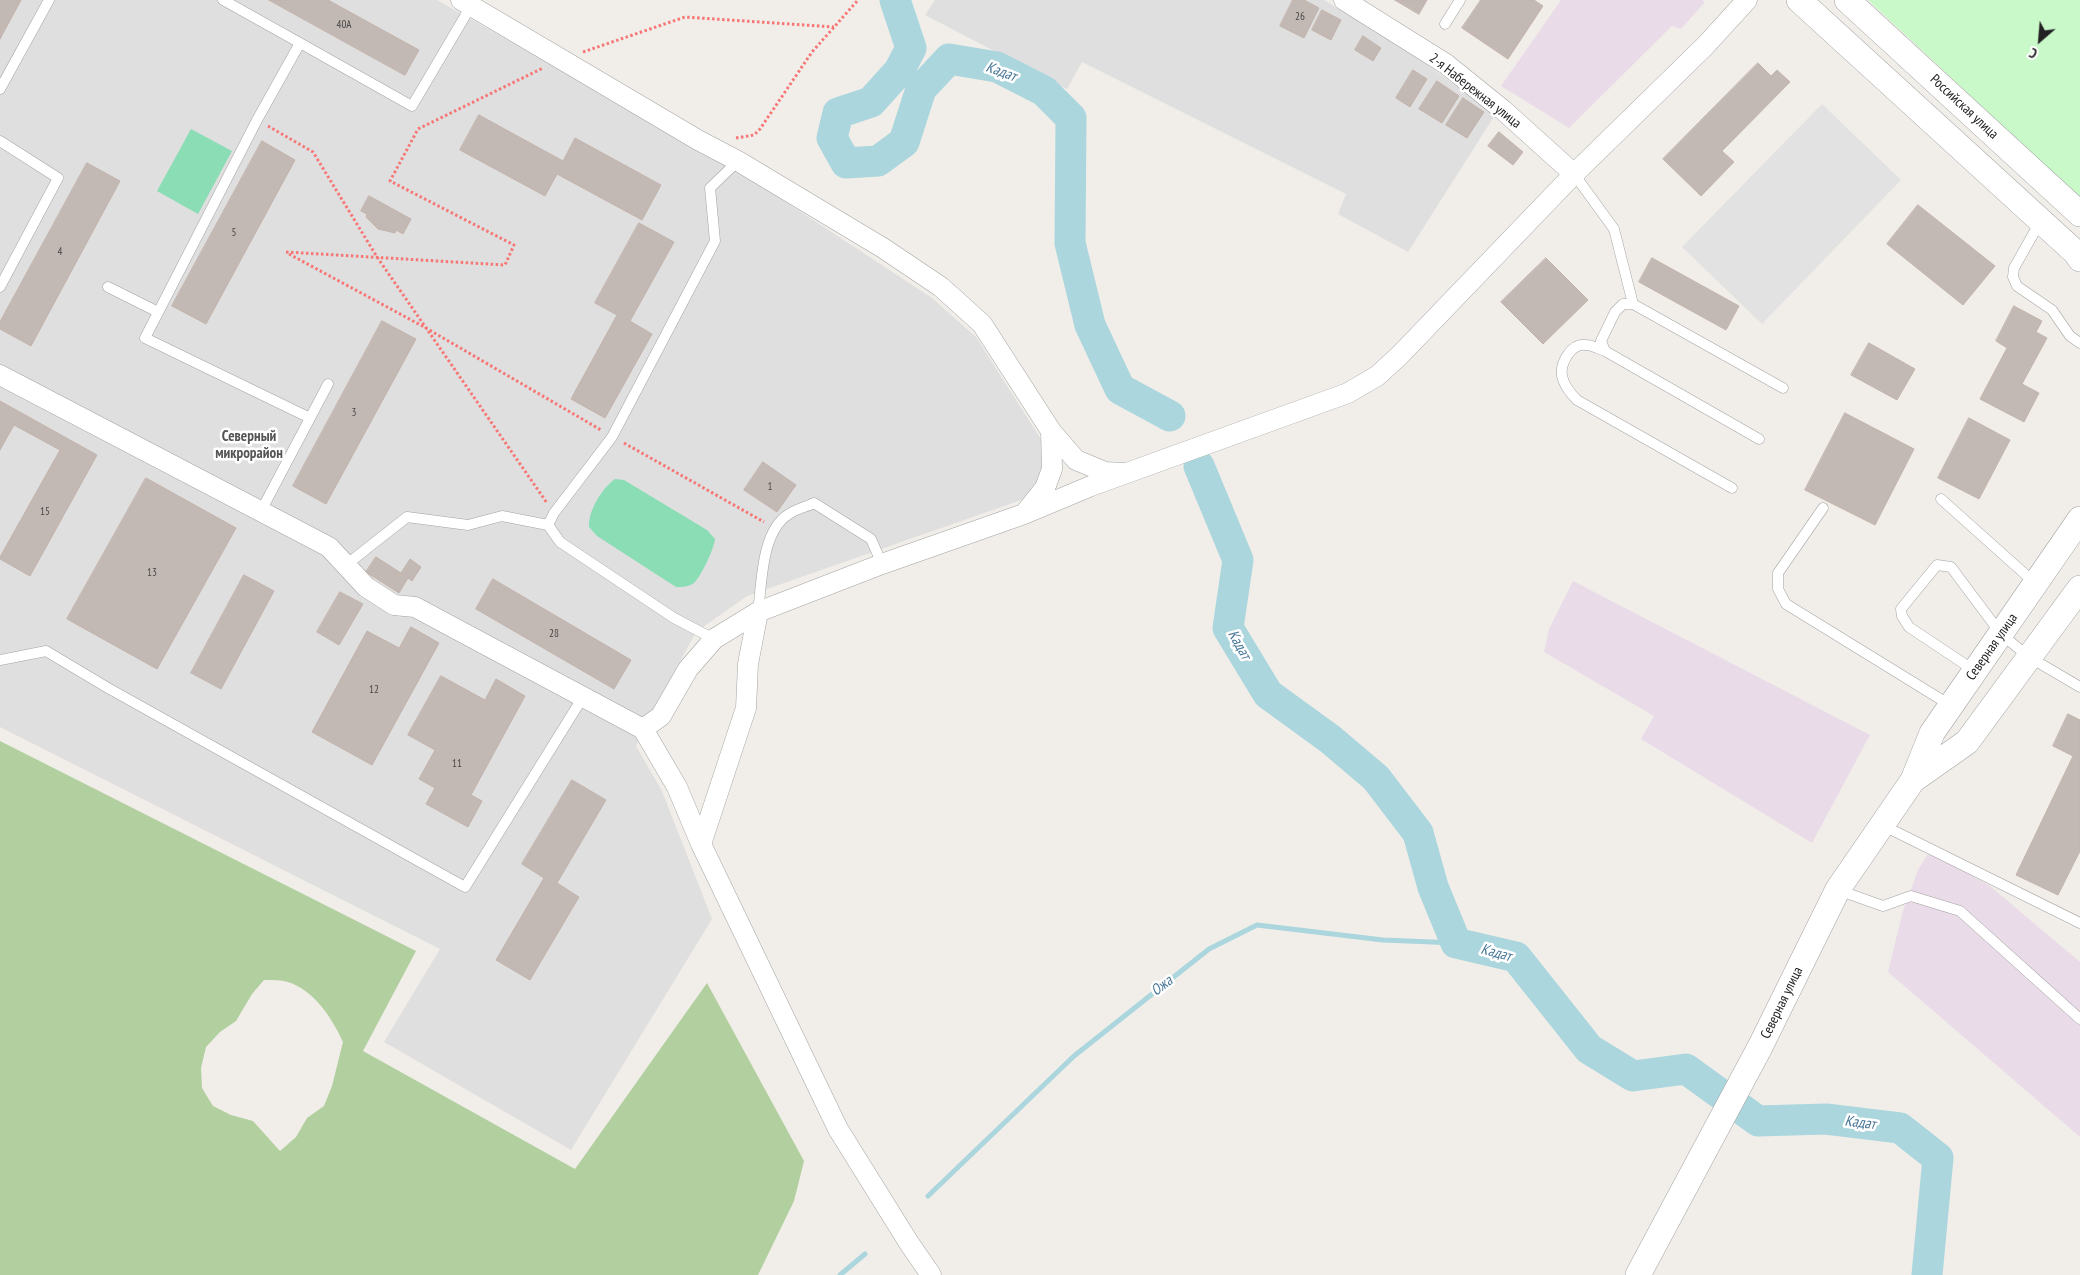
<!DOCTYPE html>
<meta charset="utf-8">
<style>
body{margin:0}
#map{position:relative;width:2080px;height:1275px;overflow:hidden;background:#f1eee9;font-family:"PT Sans Narrow",sans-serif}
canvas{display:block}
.north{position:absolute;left:2015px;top:15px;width:50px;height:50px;-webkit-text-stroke:4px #fff;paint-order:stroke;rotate:207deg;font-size:14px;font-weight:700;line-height:20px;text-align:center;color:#222}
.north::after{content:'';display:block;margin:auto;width:18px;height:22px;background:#222;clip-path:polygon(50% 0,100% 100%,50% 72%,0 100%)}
</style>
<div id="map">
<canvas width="2080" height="1275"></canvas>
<div class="north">С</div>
</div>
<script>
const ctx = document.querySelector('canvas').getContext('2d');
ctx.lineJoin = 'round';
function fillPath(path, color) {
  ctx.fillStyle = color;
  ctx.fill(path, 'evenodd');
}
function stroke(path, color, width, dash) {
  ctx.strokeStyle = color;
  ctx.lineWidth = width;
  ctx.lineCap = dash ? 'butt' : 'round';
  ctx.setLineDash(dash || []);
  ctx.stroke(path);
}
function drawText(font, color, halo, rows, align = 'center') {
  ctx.font = font + ' "PT Sans Narrow",sans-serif';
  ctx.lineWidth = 5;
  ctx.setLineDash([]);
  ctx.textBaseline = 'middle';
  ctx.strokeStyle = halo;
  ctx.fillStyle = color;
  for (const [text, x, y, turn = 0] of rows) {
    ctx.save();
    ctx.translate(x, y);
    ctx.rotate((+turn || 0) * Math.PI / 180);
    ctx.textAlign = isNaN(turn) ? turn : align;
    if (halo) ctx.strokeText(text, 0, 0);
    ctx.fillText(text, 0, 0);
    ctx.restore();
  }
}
const residential = new Path2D(`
 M0 0H437L737 170 932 298 976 337 1044 444 1042 475 1024 499 747 596 696 632 651 715 636 746 662 791 712 919 571 1150 384 1042 440 949 0 727Z
 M935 0H1324L1414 55 1495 115 1408 252 1338 214 1346 194 1082 62 1067 89 925 15Z`);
const industrial = new Path2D(`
 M1561 0H1702L1705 2 1681 29 1672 26 1569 128 1501 86Z
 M1573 581 1870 735 1812 843 1641 739 1654 716 1544 652 1549 629Z
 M1929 852 1990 886 2080 962V1137L1888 972 1902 914 1918 870Z`);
const forest = new Path2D(`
 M0 741 416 951 363 1051 575 1169 707 983 804 1161 794 1201 758 1275H0ZM264 980C272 980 281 980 288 982 314 990 332 1018 343 1042L332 1086 324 1106 307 1118 296 1137 280 1151 253 1121 231 1115 213 1106 202 1088 201 1068 206 1047 220 1032 236 1021 252 994Z`);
const park = new Path2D(`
 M1868 0H2080V198Z`);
const pitch = new Path2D(`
 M191 129 232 151 198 214 157 191Z
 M615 479 624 480 707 530 715 539C714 549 702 574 695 582 689 587 683 587 676 587L597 536 589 527C588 511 602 488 615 479Z`);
const parking = new Path2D(`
 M1822 104 1901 180 1762 324 1682 247Z`);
const stream = new Path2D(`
 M928 1196 1074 1056 1209 949 1257 925 1383 940 1456 943
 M840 1275 865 1254`);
const river = new Path2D(`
 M895 0 911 48 899 71 871 102 838 113 832 138 846 163 878 161 904 142 921 89 949 59 997 67 1044 91 1071 118 1070 243 1090 325 1120 389 1170 416
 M1199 466 1238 560 1228 628 1268 694 1330 739 1376 778 1418 833 1433 887 1456 943 1516 957 1589 1049 1633 1076 1686 1069 1758 1121 1826 1119 1900 1128 1938 1158 1927 1275`);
const building = new Path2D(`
 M0 0H21L0 39Z
 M269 0H328L419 50 405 75Z
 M1293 0H1304L1319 8 1304 38 1280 26Z
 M1395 0H1427L1419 14Z
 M1481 0H1534L1543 6 1508 59 1462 28Z
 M1322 10 1341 20 1331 40 1312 30Z
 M1363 36 1381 48 1373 61 1355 50Z
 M1758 63 1771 76 1777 70 1790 82 1722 151 1734 162 1701 196 1663 159Z
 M1413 70 1427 79 1410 107 1396 98Z
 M1437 81 1459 96 1442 123 1419 109Z
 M1463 98 1484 112 1467 138 1446 125Z
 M479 115 563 161 575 138 661 185 642 220 557 174 545 196 460 150Z
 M1499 132 1523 152 1513 165 1488 146Z
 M262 141 295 160 206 324 172 306Z
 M87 163 120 181 31 346 0 329V322Z
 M369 196 411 219 403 234 396 230 395 233 378 229 366 217 367 214 361 211Z
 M1918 205 1995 266 1963 305 1887 244Z
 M639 223 674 242 630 321 652 334 605 418 571 399 617 315 595 303Z
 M1546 258 1588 300 1543 344 1501 302Z
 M1652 258 1739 306 1726 330 1639 282Z
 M2014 306 2042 321 2036 332 2047 338 2022 384 2039 393 2024 422 1980 399 2007 348 1996 341Z
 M382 321 416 339 326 504 293 486Z
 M1869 343 1915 369 1897 400 1851 375Z
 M0 401 97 455 30 576 0 559V557L60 450 14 425 0 450Z
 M1845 413 1914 449 1875 525 1805 490Z
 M1969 418 2010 440 1979 499 1938 478Z
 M763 462 796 485 777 512 744 490Z
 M146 478 236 528 157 669 67 619Z
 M376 557 401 573 410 559 421 567 412 581 408 578 399 593 366 572Z
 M244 575 274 591 221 689 191 673Z
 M493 579 631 660 614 689 476 609Z
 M340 592 363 604 339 645 317 632Z
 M411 627 439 643 372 765 312 732 367 631 399 648Z
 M441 676 485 700 496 679 525 696 471 795 482 801 468 827 426 804 435 788 419 779 435 750 408 735Z
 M2068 714 2080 720V851L2058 895 2016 875 2073 756 2053 746Z
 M572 780 606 800 557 883 579 897 530 980 496 960 544 878 522 864Z`);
const path = new Path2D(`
 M583 52 685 17 834 27
 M268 126 313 152 377 257 547 503
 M736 138 754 135 760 129 812 52 858 0
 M286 252 505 265 514 245 390 181 418 129 543 68
 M289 254 426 328 601 430
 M624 443 764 522`);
const service = new Path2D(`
 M223 0 300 43
 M1445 24 1460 0
 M0 89 49 0
 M0 141 58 178 0 287
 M1574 174 1614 229 1633 304 1783 388
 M2040 222 2014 268 2013 277 2017 286 2052 310 2070 336 2080 343
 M108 287 158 312
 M1633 304H1623L1615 312 1601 341 1605 351 1759 439
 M1605 351C1599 349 1592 345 1586 345 1571 343 1560 363 1562 376 1564 386 1570 393 1577 400L1732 488
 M310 418 145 338 257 120 300 43 412 106 471 6
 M1941 499 2035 583
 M1823 508 1778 573V589L1786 604 1950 705
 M261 511 328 384
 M346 565 407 517 468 525 502 516 548 525
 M758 612C762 583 761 531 789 514 796 509 806 507 814 503L871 539 882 564
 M714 639 674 618 560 542 548 525 554 513 612 437 715 241 710 188 738 161
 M0 660 46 651 108 688 465 887 583 697
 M1975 671 1909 627 1902 616 1901 609 1937 565 1951 567 2001 634 2029 657 2080 687
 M1882 825 2080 923
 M1838 890 1883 906 1911 896 1960 911 2080 1019`);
const minor = new Path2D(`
 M461 0 698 140 738 161 883 248 941 287 982 324 1051 431 1052 469 1045 488 1025 513
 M1344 0 1446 64 1503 110 1574 174
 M0 375 329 547 366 587 394 605 415 607 643 729 677 787 701 844 838 1129 909 1243 931 1275
 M1051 431 1076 460 1105 472 1123 473
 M643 729 661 716 688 669 714 639 758 612 882 564 1024 514 1091 486 1348 393 1377 376 1399 356 1574 174 1705 46 1747 0
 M701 844 746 708 748 664 758 612`);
const tertiary = new Path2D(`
 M1799 0 2076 253 2080 259
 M1847 0 2080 214
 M1913 780 1967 742 2080 588
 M1638 1275 1760 1047 1838 889 1913 780 1932 733 2080 519`);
const numberNames = [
 ["26",1300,17],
 ["40А",344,25],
 ["5",234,233],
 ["4",60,252],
 ["3",354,413],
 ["1",770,487],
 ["15",45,512],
 ["13",152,573],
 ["28",554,634],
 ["12",374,690],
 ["11",457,764]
];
const streetNames = [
 ["2-я Набережная улица",1475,91,38],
 ["Российская улица",1964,107,43],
 ["Северная улица",1992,647,-55],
 ["Северная улица",1782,1003,-64]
];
const waterNames = [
 ["Кадат",1001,72,20],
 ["Кадат",1239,645,61],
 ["Кадат",1496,953,15],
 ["Ожа",1162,986,-38],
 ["Кадат",1860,1123,7]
];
const neighbourhoodNames = [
 ["Северный",249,437],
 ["микрорайон",249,454]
];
fillPath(residential, '#e0dfdf');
fillPath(industrial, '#eadbe9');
fillPath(forest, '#b2cf9f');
fillPath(park, '#c9f8c9');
fillPath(pitch, '#8addb5');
fillPath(parking, '#e2e2e2');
stroke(stream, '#abd6dd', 5);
stroke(river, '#abd6dd', 31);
fillPath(building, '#c2b9b5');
stroke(building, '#c3b3ab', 1);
stroke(service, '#a3a3a3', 11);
stroke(minor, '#a3a3a3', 21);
stroke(tertiary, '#a3a3a3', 26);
stroke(path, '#f67776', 3, [2.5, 2.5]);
stroke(service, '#fff', 10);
stroke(minor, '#fff', 20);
stroke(tertiary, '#fff', 25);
drawText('11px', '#4a4847', null, numberNames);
drawText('14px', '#222', '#fff', streetNames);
drawText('italic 15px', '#477697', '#fff', waterNames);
drawText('bold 15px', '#555', '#fff', neighbourhoodNames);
</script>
